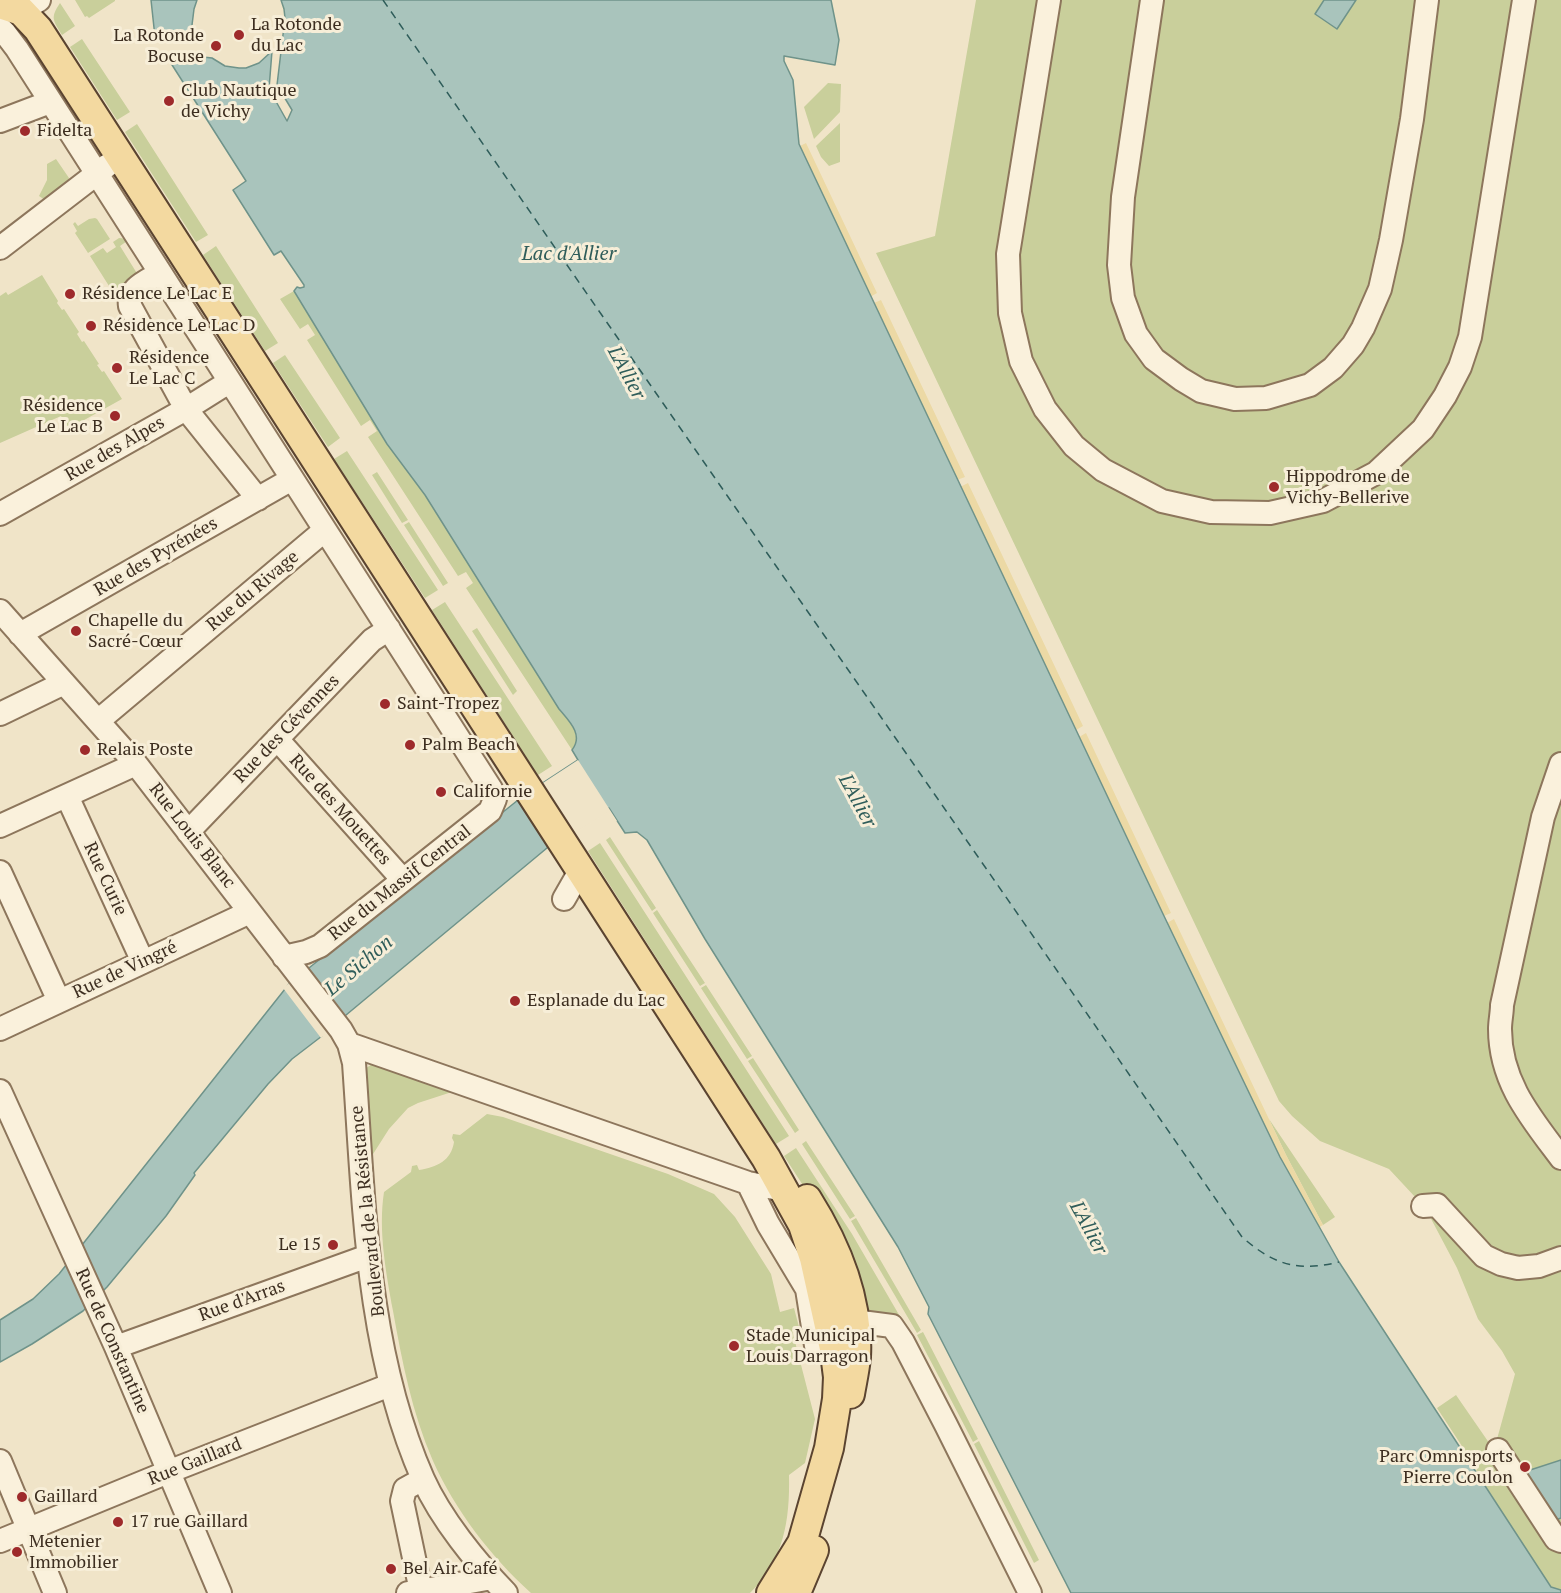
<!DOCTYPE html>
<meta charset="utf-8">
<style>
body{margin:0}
canvas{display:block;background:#f0e4c8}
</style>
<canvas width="1561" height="1593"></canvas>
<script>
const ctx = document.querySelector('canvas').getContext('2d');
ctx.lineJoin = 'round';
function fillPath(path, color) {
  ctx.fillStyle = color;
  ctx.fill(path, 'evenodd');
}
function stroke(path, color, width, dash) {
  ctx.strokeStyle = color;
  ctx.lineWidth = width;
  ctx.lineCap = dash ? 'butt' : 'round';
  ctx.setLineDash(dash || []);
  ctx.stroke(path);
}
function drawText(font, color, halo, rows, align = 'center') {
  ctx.font = font + ' "PT Serif",serif';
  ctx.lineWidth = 6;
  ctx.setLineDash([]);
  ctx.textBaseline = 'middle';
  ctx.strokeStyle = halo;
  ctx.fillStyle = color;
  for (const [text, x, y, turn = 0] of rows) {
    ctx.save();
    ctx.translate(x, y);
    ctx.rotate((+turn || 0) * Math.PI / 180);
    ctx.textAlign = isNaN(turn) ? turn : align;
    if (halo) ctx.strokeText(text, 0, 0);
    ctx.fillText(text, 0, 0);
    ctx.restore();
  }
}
const green = new Path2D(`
 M75 0H115V1L89 18 87 16 85 17Z
 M976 0H1561V1590L1551 1587 1484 1484 1476 1471 1477 1469 1437 1408 1456 1395 1494 1450 1515 1374 1502 1351 1478 1319 1457 1268 1429 1215 1416 1198 1389 1169 1320 1141 1292 1116 1279 1101 876 253 935 236Z
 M60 3 75 26 62 35C53 20 50 18 60 3Z
 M82 39 130 112 117 120 70 47Z
 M828 83 841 84 840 112 814 139 804 107Z
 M840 123V162L829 166 821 157 816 146Z
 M137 124 208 235 196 242 125 132Z
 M56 159 69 178 68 181 45 200 39 196 47 180V164Z
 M95 218 97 219 110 239 88 253 75 233 77 231 73 224 75 222 78 226 89 219Z
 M119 238 130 239 120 246 138 275 126 290 116 297 90 256 103 248 107 253 116 247 113 242Z
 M216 246 278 343 265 351 203 255Z
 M42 275 58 301 57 303 62 310 64 309 79 332 77 334 82 342 84 341 99 364 97 365 102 372 104 371 122 399 68 429 61 416 0 443V296L6 292 8 295Z
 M294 291 387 444 425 495 559 709C569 721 584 735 572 750L466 588 473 583 466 572 458 576 368 437 377 431 370 420 361 426 307 340 315 335 308 324 300 329 280 299Z
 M285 355 340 438 328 447 273 363Z
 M347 451 438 590 425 598 334 459Z
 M377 472 408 520 402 523 372 475Z
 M409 522 448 583 443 586 404 525Z
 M445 602 552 766 538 775 432 610Z
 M477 628 517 691 513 695 472 631Z
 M610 837 656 908 652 911 606 840Z
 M600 843 789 1136 776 1144 588 851Z
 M657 910 705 983 700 986 653 913Z
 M706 985 752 1056 747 1059 701 988Z
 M753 1058 799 1130 795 1133 748 1061Z
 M374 1063 458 1090 418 1103 408 1108 389 1129 368 1162 360 1075 366 1068Z
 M487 1114 503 1117 668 1174 714 1194 735 1217 771 1274 780 1312 794 1308 799 1327 792 1330 815 1419 805 1463 789 1475C790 1520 784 1560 750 1593H531C491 1557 455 1510 433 1461 412 1413 402 1361 393 1311 386 1272 378 1231 384 1192L411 1172 412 1166 417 1165 419 1170C437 1167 451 1161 454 1142L452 1138 453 1134 460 1135Z
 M1269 1119 1335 1217 1323 1225 1286 1155Z
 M806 1141 855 1216 850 1219 802 1144Z
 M796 1148 852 1234 909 1332 864 1312 828 1224 784 1156Z
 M856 1218 921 1330 917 1333 851 1221Z
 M923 1332 978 1439 973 1442 917 1335Z
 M979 1441 1039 1560 1034 1563 974 1444Z`);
const sand = new Path2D(`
 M806 143 877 293 870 297 800 146Z
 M881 300 965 477 957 480 874 303Z
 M968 483 1083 726 1076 730 960 487Z
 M1086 733 1171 913 1164 916 1079 737Z
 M1174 919 1286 1155 1323 1225 1318 1228 1280 1157 1167 923Z`);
const water = new Path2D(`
 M151 0H197L194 9 190 41 155 37Z
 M281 0H831L839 40 835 65 784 56V61L793 80 799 144 1164 916 1280 1157 1339 1262 1551 1587 1561 1590V1593H1071L928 1314 929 1307 898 1247 705 939 647 840 637 832 625 833 609 808 553 843 322 1035V1036L292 1059 268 1084 194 1173 195 1175 166 1216 107 1287 83 1311 32 1344 0 1362V1320L33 1299 59 1274 289 984 523 796 578 760 572 750C584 735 569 721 559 709L425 495 387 444 294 291 297 287 300 288 304 287V285L281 251 274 255 233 190 246 181 167 57 168 53 212 58 225 66 239 68H246L259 63 272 51 269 89 287 121 292 110 277 85 285 18 284 9Z
 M1324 0H1356L1337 29 1315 14Z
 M1561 1460V1518L1556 1520 1524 1472Z`);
const pier = new Path2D(`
 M578 760 617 821 615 822 608 812 555 845 523 796Z
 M309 968 347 1017 321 1038 283 988Z`);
const ferry = new Path2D(`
 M383 0 1242 1237C1274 1265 1298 1272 1339 1262`);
const minor = new Path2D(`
 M1049 0 1008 254 1010 313 1021 361 1045 409 1074 446 1103 470 1162 501 1211 512 1270 513 1323 501 1376 473 1423 429 1445 396 1460 367 1470 337 1524 0
 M1152 0 1123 197 1119 265 1123 298 1136 334 1154 359 1181 379 1201 391 1235 399 1266 398 1310 385 1333 368 1353 345 1363 328 1380 289 1391 240 1412 119 1427 0
 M21 11 39 0
 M0 28 5 33 17 49 491 789 495 799 490 811 320 946 306 952 284 957
 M0 121 50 102
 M0 248 108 165
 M160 273C147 281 127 288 130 306L186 409 258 499
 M0 514 186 409 229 382
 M0 611 136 764 341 1030 349 1044 354 1063C364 1202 366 1350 423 1479 441 1519 476 1562 506 1593
 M20 634 292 479
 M0 714 64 683
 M98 721 325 530
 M277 739 403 880
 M1561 764 1543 817 1502 1005C1502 1013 1500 1021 1500 1029 1500 1082 1531 1118 1561 1158
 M67 796 143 962
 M0 826 136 764
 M188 832 372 640 389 629
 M0 872 59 1001
 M564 899 580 871
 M0 1029 250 912
 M349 1044 748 1183 779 1189 783 1188
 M0 1091 116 1347 220 1593
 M748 1183 768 1224 807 1289 817 1352
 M1423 1206 1437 1205 1484 1256 1501 1264 1518 1268 1539 1266 1561 1258
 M841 1333 843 1331 861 1322 892 1326 903 1342 946 1425 1030 1593
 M116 1347 368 1256
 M1498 1450 1556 1539 1561 1541
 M0 1461 55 1593
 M0 1541 168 1472 390 1385
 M421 1591 402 1501 405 1489 423 1479
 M408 1593 492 1578`);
const major = new Path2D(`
 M0 4 21 11 38 29 712 1074 766 1158 803 1225 814 1258 835 1353 838 1377 837 1399 829 1448 802 1543 771 1593
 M807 1199C836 1245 859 1301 856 1357 855 1369 852 1382 850 1394
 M796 1593 814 1550`);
const markers = [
 [239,35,6,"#9e2a2b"],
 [216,46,6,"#9e2a2b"],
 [169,101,6,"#9e2a2b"],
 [25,131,6,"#9e2a2b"],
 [70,294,6,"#9e2a2b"],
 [91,326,6,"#9e2a2b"],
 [117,368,6,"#9e2a2b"],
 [115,416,6,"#9e2a2b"],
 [1274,487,6,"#9e2a2b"],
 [76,631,6,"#9e2a2b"],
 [385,704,6,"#9e2a2b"],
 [410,745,6,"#9e2a2b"],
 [85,750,6,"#9e2a2b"],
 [441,792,6,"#9e2a2b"],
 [515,1001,6,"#9e2a2b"],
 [333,1245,6,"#9e2a2b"],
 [734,1346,6,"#9e2a2b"],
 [1525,1467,6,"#9e2a2b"],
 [22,1497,6,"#9e2a2b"],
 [118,1522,6,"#9e2a2b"],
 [17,1552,6,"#9e2a2b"],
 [391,1569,6,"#9e2a2b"]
];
const poiNames = [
 ["La Rotonde",251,25],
 ["du Lac",251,46],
 ["La Rotonde",204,36,"right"],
 ["Bocuse",204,57,"right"],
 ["Club Nautique",181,91],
 ["de Vichy",181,112],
 ["Fidelta",37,131],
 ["Résidence Le Lac E",82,294],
 ["Résidence Le Lac D",103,326],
 ["Résidence",129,358],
 ["Le Lac C",129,379],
 ["Résidence",103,406,"right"],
 ["Le Lac B",103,427,"right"],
 ["Hippodrome de",1286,477],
 ["Vichy-Bellerive",1286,498],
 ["Chapelle du",88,621],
 ["Sacré-Cœur",88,642],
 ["Saint-Tropez",397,704],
 ["Palm Beach",422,745],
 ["Relais Poste",97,750],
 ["Californie",453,792],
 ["Esplanade du Lac",527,1001],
 ["Le 15",321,1245,"right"],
 ["Stade Municipal",746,1336],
 ["Louis Darragon",746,1357],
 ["Parc Omnisports",1513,1457,"right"],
 ["Pierre Coulon",1513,1478,"right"],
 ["Gaillard",34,1497],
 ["17 rue Gaillard",130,1522],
 ["Metenier",29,1542],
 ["Immobilier",29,1563],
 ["Bel Air Café",403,1569]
];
const streetNames = [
 ["Rue des Alpes",115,449,-30],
 ["Rue des Pyrénées",156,557,-30],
 ["Rue du Rivage",253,591,-40],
 ["Rue des Cévennes",287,729,-46],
 ["Rue des Mouettes",340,810,48],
 ["Rue Louis Blanc",192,836,52],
 ["Rue Curie",105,879,65],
 ["Rue du Massif Central",400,883,-38],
 ["Rue de Vingré",125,970,-25],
 ["Boulevard de la Résistance",368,1211,-96],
 ["Rue d'Arras",242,1301,-20],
 ["Rue de Constantine",112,1341,66],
 ["Rue Gaillard",195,1462,-22]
];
const waterNames = [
 ["Lac d'Allier",569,254],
 ["L'Allier",626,373,62],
 ["L'Allier",857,801,62],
 ["Le Sichon",359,966,-40],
 ["L'Allier",1088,1228,62]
];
fillPath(green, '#c9cf9b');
fillPath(sand, '#ecd9a5');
fillPath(water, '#a9c4bc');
stroke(water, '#6f938a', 1.5);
fillPath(pier, '#f0e4c8');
stroke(ferry, '#2f5d5a', 1.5, [8, 6]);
stroke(minor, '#8d765c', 26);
stroke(major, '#5b4430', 32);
stroke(minor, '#faf1dc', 22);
stroke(major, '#f3d9a0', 28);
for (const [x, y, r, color] of markers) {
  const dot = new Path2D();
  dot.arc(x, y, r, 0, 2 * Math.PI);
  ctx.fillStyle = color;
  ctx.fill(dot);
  stroke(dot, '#f7eed8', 2);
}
drawText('18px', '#3d2e20', '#f7eed8', poiNames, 'left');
drawText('18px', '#3d2e20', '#f7eed8', streetNames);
drawText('italic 20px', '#2f5d5a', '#f7eed8', waterNames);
</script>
